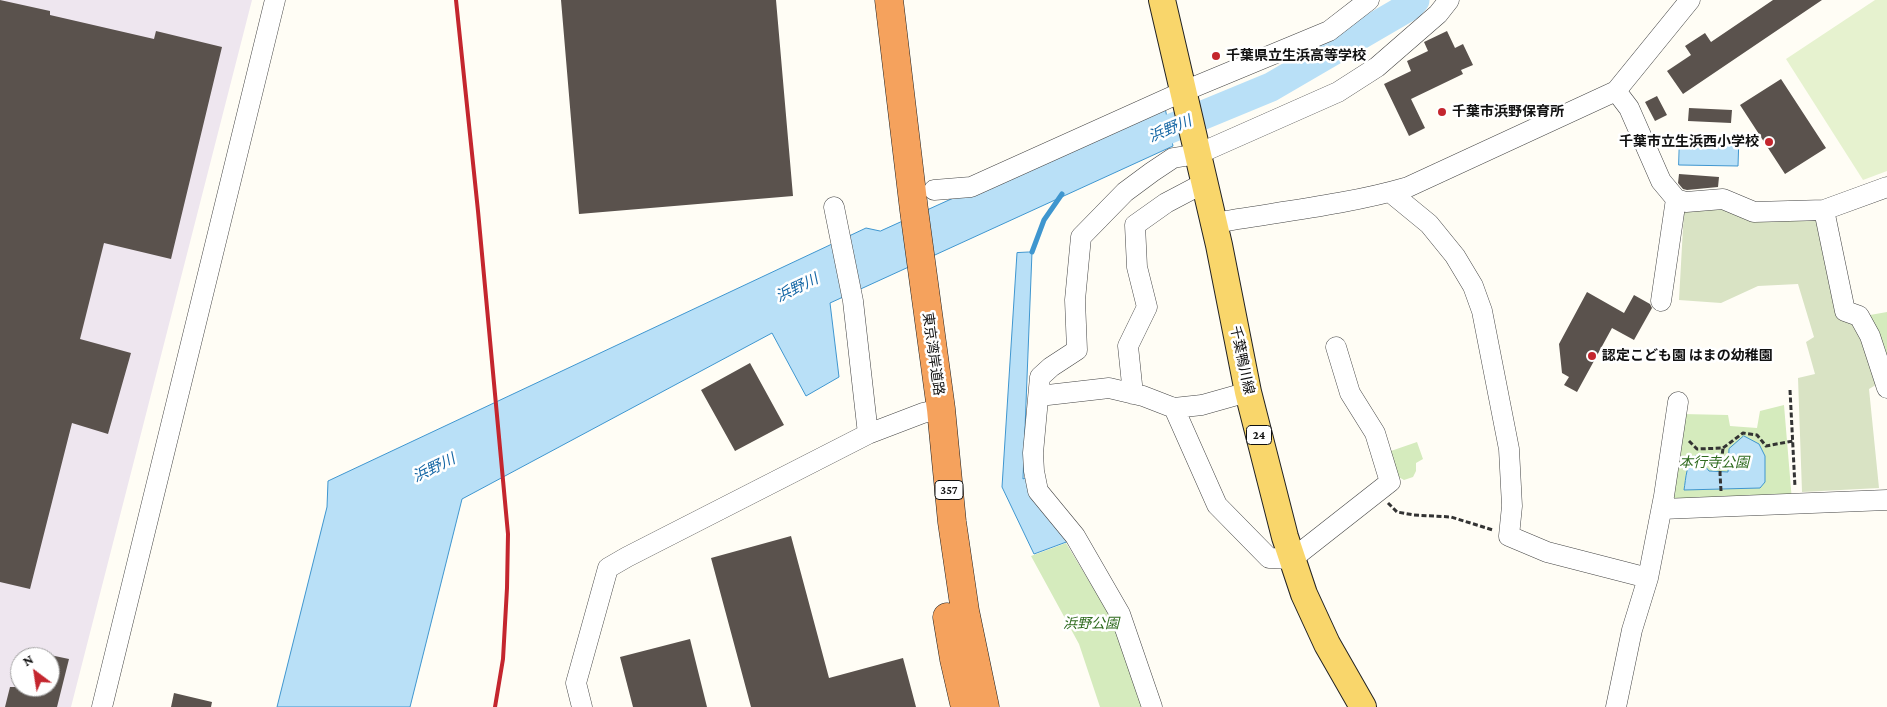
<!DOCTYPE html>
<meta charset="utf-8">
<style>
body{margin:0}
#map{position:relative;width:1887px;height:707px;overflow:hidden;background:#fffdf5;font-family:"Crimson Pro",serif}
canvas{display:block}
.north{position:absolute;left:10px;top:647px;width:50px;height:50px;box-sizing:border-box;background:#fff;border:1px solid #a0a0a0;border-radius:50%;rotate:329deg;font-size:14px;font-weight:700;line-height:20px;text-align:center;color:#111}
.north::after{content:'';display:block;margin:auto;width:18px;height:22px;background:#c4262e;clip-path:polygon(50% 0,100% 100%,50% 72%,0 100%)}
</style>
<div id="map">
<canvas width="1887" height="707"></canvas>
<div class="north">N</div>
</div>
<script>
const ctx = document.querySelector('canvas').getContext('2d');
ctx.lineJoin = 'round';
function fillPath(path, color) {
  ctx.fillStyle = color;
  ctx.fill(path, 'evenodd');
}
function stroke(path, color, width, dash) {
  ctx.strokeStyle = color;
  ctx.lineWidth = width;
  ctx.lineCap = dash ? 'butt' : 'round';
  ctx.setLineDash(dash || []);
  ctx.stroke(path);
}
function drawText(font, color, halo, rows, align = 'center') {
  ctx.font = font + ' "Crimson Pro","Noto Sans JP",serif';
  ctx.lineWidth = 5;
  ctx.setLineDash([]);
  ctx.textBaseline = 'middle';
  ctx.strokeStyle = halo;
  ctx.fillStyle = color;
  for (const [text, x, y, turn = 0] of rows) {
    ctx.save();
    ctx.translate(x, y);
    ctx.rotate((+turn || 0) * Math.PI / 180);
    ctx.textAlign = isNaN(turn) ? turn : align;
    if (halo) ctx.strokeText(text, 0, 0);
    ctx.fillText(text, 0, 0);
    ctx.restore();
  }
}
const industrial = new Path2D(`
 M0 0H252L71 707H0ZM20 657H50V687H20Z`);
const green = new Path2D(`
 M1887 312V374L1870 315Z
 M1784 405 1792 501 1667 505 1682 414 1728 415 1730 426 1757 428 1760 411Z
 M1417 442 1423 459 1416 463V471L1413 477 1404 480 1395 475 1388 452Z
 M1066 543 1112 619 1142 707H1100L1079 644 1031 556Z`);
const cemetery = new Path2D(`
 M1720 205 1812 216 1820 221 1853 318 1879 383 1869 389 1879 488 1802 492 1798 378 1815 374 1806 342 1814 337 1798 284 1758 286 1721 303 1679 300 1684 210Z`);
const pitch = new Path2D(`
 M1875 0H1887V171L1863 180 1786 59Z`);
const water = new Path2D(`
 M1164 103 1173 146 830 303 839 377 806 396 772 333 462 499 410 707H277L327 507 328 481 866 228 880 231Z
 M1680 135 1739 136 1738 166 1679 165Z
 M1029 252H1032L1023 479 1027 477 1069 541 1034 554 1002 487 1017 253Z
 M1744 436 1759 444 1765 456V482L1760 488 1684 490C1686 478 1686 463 1696 455L1709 471 1728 472 1729 449Z`);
const stream = new Path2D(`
 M1032 252 1044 220 1062 194`);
const river = new Path2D(`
 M1133 144 1271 87 1410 6 1415 0`);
const building = new Path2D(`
 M0 0 50 11V15L154 39 156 31 222 47 171 259 104 243 80 339 131 353 108 434 72 423 30 589 0 582Z
 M561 0H776L793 196 579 214Z
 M1773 0H1822L1683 94 1667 71 1691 55 1685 46 1705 33 1711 42Z
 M1447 31 1455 48 1463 44 1473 65 1461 70 1463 74 1411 99 1425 128 1409 136 1384 84 1411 71 1407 61 1428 51 1424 42Z
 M1781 79 1826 148 1785 174 1740 105Z
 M1657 96 1667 115 1655 121 1645 102Z
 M1689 108 1732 110 1731 123 1688 121Z
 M1679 174 1719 177 1718 187 1687 190 1683 189 1678 183Z
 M1587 292 1624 313 1634 295 1650 304 1652 308 1634 340 1612 328 1577 392 1564 385 1569 377 1562 373 1559 344Z
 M750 363 784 425 735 451 701 390Z
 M791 536 829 678 903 658 916 707H751L711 558Z
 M690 639 707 707H633L620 657Z
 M50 655 69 659 57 707H5L10 687H50Z
 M174 693 212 702 211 707H171Z`);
const path = new Path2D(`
 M1790 390 1795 487
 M1689 441 1697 449 1723 448 1743 433 1757 435 1766 446 1793 441
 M1721 491 1720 473 1723 448
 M1388 503 1397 512 1414 515 1451 517 1493 530`);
const minor = new Path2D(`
 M1616 91 1629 108 1661 181 1676 199 1686 202 1723 199 1754 212 1824 210 1887 187
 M934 190 971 187 1182 92 1329 31 1369 0
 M1390 192 1429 224 1455 256 1473 286 1482 311 1509 449 1512 506 1509 536 1547 552 1648 578
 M834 207 853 301 868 434
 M1824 210 1845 311 1859 316 1870 336 1887 388
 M1214 223C1277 212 1346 205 1408 187L1616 91 1690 0
 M1661 301 1676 199
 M1133 394 1128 346 1147 307 1137 267 1135 225 1166 203 1204 183
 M1039 396 1109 388 1143 396 1174 408 1202 405 1248 392
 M1174 408 1217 505 1269 558 1292 559 1390 482 1375 433 1350 393 1336 347
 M1662 509 1887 500
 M102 707 275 0
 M582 707 576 683 608 568 627 557 868 434 923 413 941 409
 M1152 707 1120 614 1075 536 1038 491 1034 471 1033 453 1040 377 1051 367 1077 350 1075 300 1081 237 1125 192 1152 172 1173 158 1198 154 1338 92 1377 67 1438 14 1449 0
 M1616 707 1632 630 1648 578 1664 496 1678 402`);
const major = new Path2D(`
 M1162 0 1219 245 1248 392 1285 537 1304 594 1327 644 1363 707`);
const highway = new Path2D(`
 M889 0 914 210 941 409 952 522 965 611 985 707
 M947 617 954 659 965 707`);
const rail = new Path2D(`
 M456 0 478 211 508 534 507 588 503 659 495 707`);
const markers = [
 [1216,56,5,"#c4262e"],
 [1442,112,5,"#c4262e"],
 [1769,142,5,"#c4262e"],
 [1592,356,5,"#c4262e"]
];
const shields = [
 [1259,435,25],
 [949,490,28]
];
const shieldNames = [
 ["24",1259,435],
 ["357",949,490]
];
const poiNames = [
 ["千葉県立生浜高等学校",1226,56],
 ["千葉市浜野保育所",1452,112],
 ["千葉市立生浜西小学校",1759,142,"right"],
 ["認定こども園 はまの幼稚園",1602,356]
];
const streetNames = [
 ["東京湾岸道路",933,354,82],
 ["千葉鴨川線",1242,360,78]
];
const parkNames = [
 ["本行寺公園",1714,463],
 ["浜野公園",1091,624]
];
const waterNames = [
 ["浜野川",1170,129,-23],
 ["浜野川",797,288,-26],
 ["浜野川",434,468,-26]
];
fillPath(industrial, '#eee6ef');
fillPath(green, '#d5ebbd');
fillPath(cemetery, '#d9e3c4');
fillPath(pitch, '#e6f2cf');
fillPath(water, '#b9e0f7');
stroke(water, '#3f96cf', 1);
stroke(stream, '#3f96cf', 5);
stroke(river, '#b9e0f7', 29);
fillPath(building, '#5a524d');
stroke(minor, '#444', 21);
stroke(major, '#222', 28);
stroke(highway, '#222', 29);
stroke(path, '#333', 3, [5, 2.5]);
stroke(minor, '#fff', 20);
stroke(major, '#f9d66b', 26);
stroke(highway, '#f5a25d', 28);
stroke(rail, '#c4262e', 4);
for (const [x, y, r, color] of markers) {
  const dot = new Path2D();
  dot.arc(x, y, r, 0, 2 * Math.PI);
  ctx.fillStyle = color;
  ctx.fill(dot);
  stroke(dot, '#fff', 2);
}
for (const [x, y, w] of shields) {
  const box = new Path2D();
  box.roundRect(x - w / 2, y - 9.5, w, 19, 4);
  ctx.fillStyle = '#fff';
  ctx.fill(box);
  stroke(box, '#111', 1);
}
drawText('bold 12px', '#111', null, shieldNames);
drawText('bold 14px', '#111', '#fff', poiNames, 'left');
drawText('14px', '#111', '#fff', streetNames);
drawText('italic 14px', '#2f6b1f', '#fff', parkNames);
drawText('italic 15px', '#1768a6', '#fff', waterNames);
</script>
